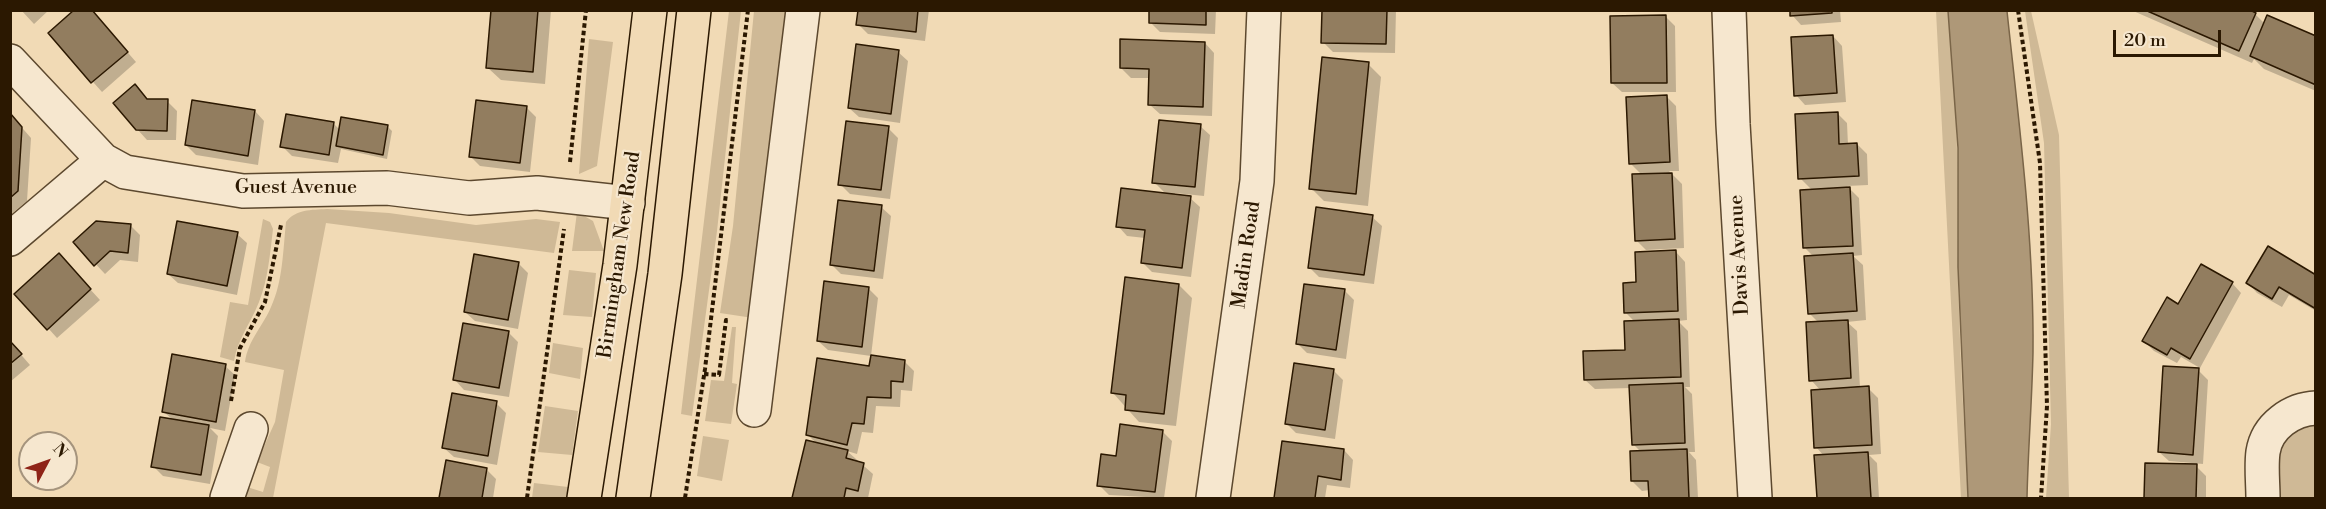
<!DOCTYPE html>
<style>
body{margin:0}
#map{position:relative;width:2326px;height:509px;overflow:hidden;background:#f1dab5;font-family:"Libre Bodoni",serif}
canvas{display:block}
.frame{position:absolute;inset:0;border:12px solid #2b1801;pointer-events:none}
.north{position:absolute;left:18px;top:431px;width:60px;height:60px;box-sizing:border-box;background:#f6e7cf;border:2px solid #a5947d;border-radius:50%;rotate:49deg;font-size:16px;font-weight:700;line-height:24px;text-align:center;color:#2b1801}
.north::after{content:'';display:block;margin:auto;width:21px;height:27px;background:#8f2418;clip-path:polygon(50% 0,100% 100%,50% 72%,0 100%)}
.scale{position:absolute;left:2113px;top:30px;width:108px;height:27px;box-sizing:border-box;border:3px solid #2b1801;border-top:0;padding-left:8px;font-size:18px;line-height:21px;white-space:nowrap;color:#2b1801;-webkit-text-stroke:4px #f6e7cf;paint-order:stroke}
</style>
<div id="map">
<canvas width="2326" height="509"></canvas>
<div class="frame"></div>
<div class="north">N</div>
<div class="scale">20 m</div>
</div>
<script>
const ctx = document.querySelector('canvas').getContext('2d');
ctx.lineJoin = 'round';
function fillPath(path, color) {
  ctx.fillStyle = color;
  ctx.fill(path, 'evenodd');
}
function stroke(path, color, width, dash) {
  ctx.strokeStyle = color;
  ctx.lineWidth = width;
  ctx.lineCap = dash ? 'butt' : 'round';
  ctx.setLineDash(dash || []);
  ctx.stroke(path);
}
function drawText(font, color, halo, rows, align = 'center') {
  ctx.font = font + ' "Libre Bodoni",serif';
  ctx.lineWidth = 4.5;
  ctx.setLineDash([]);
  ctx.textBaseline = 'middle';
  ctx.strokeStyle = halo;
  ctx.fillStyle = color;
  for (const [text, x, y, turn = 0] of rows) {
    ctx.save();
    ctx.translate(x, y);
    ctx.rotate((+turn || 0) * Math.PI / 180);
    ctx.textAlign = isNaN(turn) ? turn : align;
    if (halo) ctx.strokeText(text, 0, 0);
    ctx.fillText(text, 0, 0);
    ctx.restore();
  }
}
const green = new Path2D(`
 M729 11H741L717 231 692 416 681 414Z
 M754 11H789L753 318 720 313 733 226Z
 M1936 11H1948C1959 96 1957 180 1958 266 1959 343 1964 421 1968 498H1961Z
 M2025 11H2031L2059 135 2069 498H2046L2051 424 2044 143Z
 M589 39 613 42 597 166 579 174Z
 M327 209 389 213 476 225 536 219 560 222 554 253 326 223 273 498H243L247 487 263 492 270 467 257 462 275 422 284 370 245 362C248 340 263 326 271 307 283 281 283 250 286 222 296 209 311 210 327 209Z
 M577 212 593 221 604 251H572Z
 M263 219 270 222 273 229C270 254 268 279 259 302 251 323 238 338 234 361L220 357 230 302 248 305Z
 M569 270 596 273 592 317 563 315Z
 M732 327H736L732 383 737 384 731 424 705 421 711 380 724 381Z
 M553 343 583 348 580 379 549 373Z
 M545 406 578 411 572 455 538 452Z
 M2315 424V498H2275L2280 445 2290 431Z
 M703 436 729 440 722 481 697 476Z
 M534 483 568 487 566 498H532Z`);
const water = new Path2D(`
 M1948 11H2007C2019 124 2034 238 2033 352 2032 401 2028 450 2027 498H1968L1958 267V148Z`);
const shadow = new Path2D(`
 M21 10H49L34 24Z
 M91 10 136 62 102 92 50 34Z
 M492 10H551L545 84 501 80 488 68Z
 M860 10H929L925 41 868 34 858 24Z
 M1151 10H1216L1215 34 1160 32 1150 22Z
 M1324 10H1396L1395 53 1333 52 1323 42Z
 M1791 10H1840L1841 22 1801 25 1792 15Z
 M2131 10H2246L2255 14 2265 24 2316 37V91L2264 69 2254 59 2252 63Z
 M1665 16 1675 26 1676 92H1622L1612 83Z
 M1833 36 1842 46 1846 102 1805 105 1796 95Z
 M1205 43 1214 53 1212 116 1160 114 1150 105 1151 78H1131L1121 68Z
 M898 52 908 61 900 123 859 117 849 108Z
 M1368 64 1381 77 1368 206 1324 201 1311 188Z
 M1666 96 1676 106 1679 171H1669L1682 184 1684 248 1646 250 1636 240 1642 175 1630 163Z
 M148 100 167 101 177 111 176 140H147L137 129Z
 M527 108 536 117 530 172 480 166 470 156Z
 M255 111 264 121 258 165 196 155 186 145Z
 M1837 113 1847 123 1848 145 1857 144 1867 154 1868 185 1847 186 1859 198 1862 255 1853 256 1863 265 1866 320 1847 322 1857 331 1860 388H1868L1878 398 1881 454 1869 455 1877 463 1879 498H1819L1816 456H1824L1816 447 1821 391 1811 380 1819 323 1809 313 1814 257 1805 248 1812 190 1800 178Z
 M10 114 31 138 27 201 10 215Z
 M333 123 340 130 387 126 392 131 387 159 341 149 338 163 292 156 282 146Z
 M1200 126 1210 135 1204 196 1175 193 1174 196 1190 198 1200 207 1191 277 1152 272 1142 262 1145 238 1127 236 1118 226 1167 195 1154 182Z
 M888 128 898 138 890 199 850 194 840 184Z
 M881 207 891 216 883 279 841 274 831 264Z
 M1372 217 1382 226 1374 284 1319 277 1309 267Z
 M131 226 140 235 138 262 120 260 105 274 75 242Z
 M237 234 247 243 237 295 178 283 168 274Z
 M1676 252 1685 262 1687 320 1678 321 1688 331 1690 387H1685L1692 394 1695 452H1689L1696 460 1698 498H1650V490L1642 491 1632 481 1641 452 1633 444 1631 388 1595 389 1585 380 1627 351 1635 322 1626 313 1638 284Z
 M518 263 528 273 518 329 475 321 465 312Z
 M68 265 100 300 57 338 48 328Z
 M2316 276V311L2289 295 2282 307 2257 293 2248 283Z
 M2232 283 2241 293 2200 368 2181 357 2177 363 2154 351 2144 341 2179 306Z
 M1179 285 1192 298 1176 426 1139 422 1113 393Z
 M868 288 878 298 871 356 828 350 818 341Z
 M1345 291 1354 300 1346 359 1307 353 1298 344Z
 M508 332 518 342 509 397 464 390 455 380Z
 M10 342 30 365 10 382Z
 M904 361 914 371 912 391 901 390 900 407 876 406 873 433 862 432 857 454 847 451 873 474 868 498H794L807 442 817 444 808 435 870 367Z
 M225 366 235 375 225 431 210 428 218 436 210 484 163 476 153 466 173 420 164 412Z
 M1333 370 1343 380 1335 439 1296 433 1286 423Z
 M2198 370 2208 380 2203 464 2169 461 2159 452Z
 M496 403 506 413 497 465 454 457 444 448Z
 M1162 431 1172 441 1164 498 1109 495 1099 485 1117 457Z
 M1283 442 1344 450 1353 460 1350 488 1327 485 1325 498H1276Z
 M447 462 486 469 496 479 493 498H441Z
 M2146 465 2196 466 2206 476V498H2145Z`);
const building = new Path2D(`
 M74 10H92L128 52 91 83 48 33Z
 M491 10H538L533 72 486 68Z
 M858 10H918L916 32 856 25Z
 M1149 10H1206V25L1149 23Z
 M1322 10H1387L1386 44 1321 43Z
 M1790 10H1832V13L1790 16Z
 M2145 10H2250L2256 13 2239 51Z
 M1666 15 1667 83H1611L1610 16Z
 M2267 15 2316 36V85L2250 56Z
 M1833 35 1837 93 1794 96 1791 37Z
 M1120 39 1205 42 1203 107 1148 105 1149 69 1120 68Z
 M856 44 899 50 891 114 848 108Z
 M1322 57 1369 62 1356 194 1309 189Z
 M135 84 147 99H168L167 131 136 130 113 103Z
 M1667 95 1670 162 1629 164 1626 97Z
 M192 100 255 110 248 156 185 145Z
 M476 100 527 106 520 163 469 157Z
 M1838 112 1839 144 1857 143 1859 176 1798 179 1795 114Z
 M10 113 22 127 18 191 10 198Z
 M286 114 334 122 329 155 280 147Z
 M341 117 388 125 383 155 336 146Z
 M1159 120 1201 124 1195 187 1152 183Z
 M846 121 889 126 881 190 838 185Z
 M1672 173 1675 239 1635 241 1632 174Z
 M1850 187 1853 246 1803 248 1800 190Z
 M1121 188 1191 196 1182 268 1141 263 1145 230 1116 227Z
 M838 200 882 205 874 271 830 265Z
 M1316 207 1373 215 1364 275 1308 268Z
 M96 221 131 224 128 253 110 251 94 266 73 242Z
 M177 221 238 232 227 286 167 274Z
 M2268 246 2316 275V309L2279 287 2272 299 2246 283Z
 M1676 250 1678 311 1624 313 1623 283 1636 282 1635 252Z
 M59 253 91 289 47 330 14 294Z
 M1853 253 1857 311 1808 314 1804 256Z
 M474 254 519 262 508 320 464 312Z
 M2201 264 2233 282 2190 359 2171 348 2167 355 2142 341 2167 297 2178 304Z
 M1125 277 1179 284 1164 414 1125 410 1126 395 1111 393Z
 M824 281 869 287 862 347 817 341Z
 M1304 284 1345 289 1336 350 1296 344Z
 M1679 319 1681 377 1584 380 1583 351 1625 350 1624 321Z
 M1848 320 1851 378 1809 381 1806 322Z
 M463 323 509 331 499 388 453 380Z
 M10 341 22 354 10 364Z
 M172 354 226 364 216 422 162 412Z
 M871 355 905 360 903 382 891 381V398L867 397 864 424 852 423 847 445 806 435 817 358 869 366Z
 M1294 363 1334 369 1325 430 1285 424Z
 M2163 366 2199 368 2193 455 2158 452Z
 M1683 383 1685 443 1632 445 1629 385Z
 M1869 386 1872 445 1814 448 1811 390Z
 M452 393 497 401 488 456 442 448Z
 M160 417 209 425 201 475 151 467Z
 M1120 424 1163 430 1155 492 1097 486 1101 454 1116 456Z
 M806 440 848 450 846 458 864 463 858 491 846 488 844 498H792Z
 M1282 441 1344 449 1341 480 1318 476 1315 498H1274Z
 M1687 449 1689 498H1649L1648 481H1631L1630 451Z
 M1868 452 1871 498H1817L1814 455Z
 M446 460 487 468 482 498H439Z
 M2145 463 2197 464 2196 498H2144Z`);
const path = new Path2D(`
 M2018 10 2040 163 2047 406 2041 498
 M570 162 586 10
 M704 374 719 375 726 320 730 321
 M231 401 240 348 265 302 281 225
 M527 498 564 229
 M685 498 705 369 748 10`);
const street = new Path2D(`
 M1729 10 1733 124 1755 498
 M10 61 103 160 125 172 243 191 387 188 469 198 537 193 628 203
 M10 239 103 160
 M754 410 803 10
 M227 498 251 429
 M1213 498 1257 181 1264 10
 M2263 498C2263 483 2261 467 2263 452 2267 426 2292 409 2316 408`);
const highway = new Path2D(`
 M584 498 620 265 650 10
 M633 498 665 274 694 10`);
const streetNames = [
 ["Guest Avenue",296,188],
 ["Birmingham New Road",620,255,-82],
 ["Madin Road",1247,255,-82],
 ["Davis Avenue",1740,255,-93]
];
fillPath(green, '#cfb996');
fillPath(water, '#ae9878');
stroke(water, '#7a6548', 1.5);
fillPath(shadow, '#0003');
fillPath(building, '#927d5f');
stroke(building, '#2b1801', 1.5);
stroke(street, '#5c482e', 36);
stroke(highway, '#2b1801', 36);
stroke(path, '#2b1801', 4, [4.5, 3]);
stroke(street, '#f6e7cf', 33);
stroke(highway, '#f1dab5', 33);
drawText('20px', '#2b1801', '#f6e7cf', streetNames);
</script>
